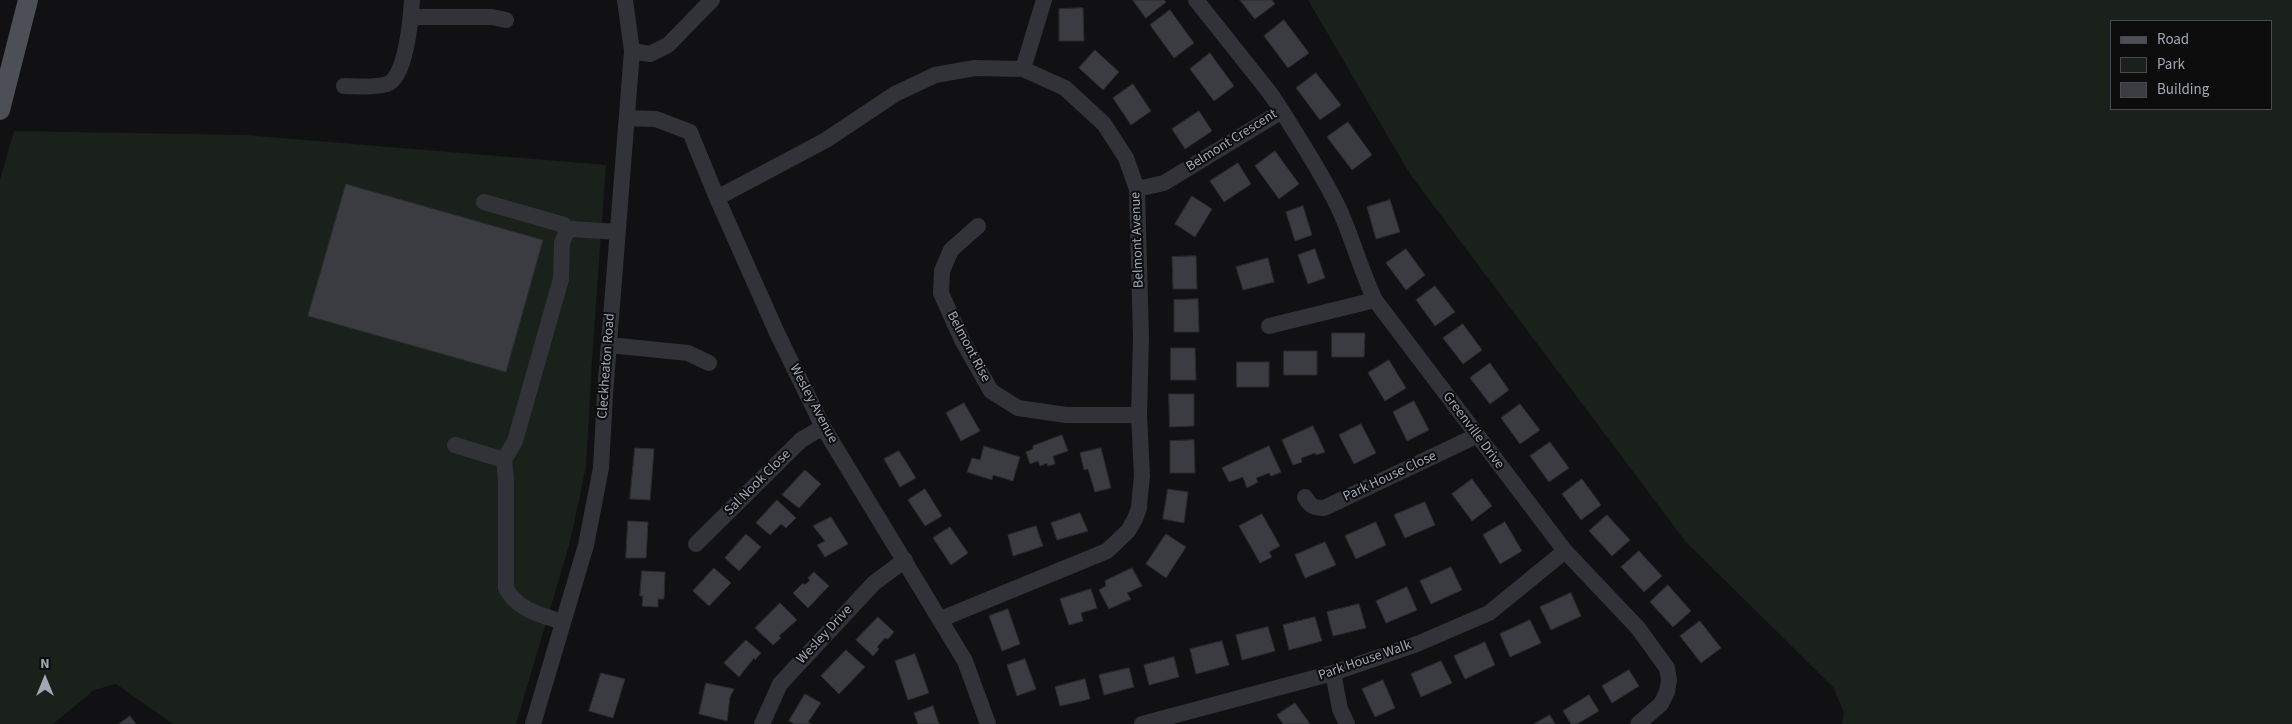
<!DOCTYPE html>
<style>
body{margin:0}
#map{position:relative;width:2292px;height:724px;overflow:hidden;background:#111113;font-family:"Source Sans 3",sans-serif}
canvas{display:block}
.legend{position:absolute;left:2110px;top:20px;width:162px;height:90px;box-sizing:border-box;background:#0c0c0d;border:1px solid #484a50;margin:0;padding:6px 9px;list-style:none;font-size:15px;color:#a1a7b5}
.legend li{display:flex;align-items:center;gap:10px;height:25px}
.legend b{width:25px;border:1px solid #484a50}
.north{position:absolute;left:20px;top:654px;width:50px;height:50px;-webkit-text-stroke:4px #0c0c0d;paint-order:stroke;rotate:0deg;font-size:14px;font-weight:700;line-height:20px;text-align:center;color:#a1a7b5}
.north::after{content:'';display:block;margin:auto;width:18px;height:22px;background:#a1a7b5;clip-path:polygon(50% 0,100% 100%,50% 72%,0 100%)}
</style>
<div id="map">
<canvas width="2292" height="724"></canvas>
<ul class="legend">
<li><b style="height:6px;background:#4d4f57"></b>Road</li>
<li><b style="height:14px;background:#19211a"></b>Park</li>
<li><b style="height:14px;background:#3a3c41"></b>Building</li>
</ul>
<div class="north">N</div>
</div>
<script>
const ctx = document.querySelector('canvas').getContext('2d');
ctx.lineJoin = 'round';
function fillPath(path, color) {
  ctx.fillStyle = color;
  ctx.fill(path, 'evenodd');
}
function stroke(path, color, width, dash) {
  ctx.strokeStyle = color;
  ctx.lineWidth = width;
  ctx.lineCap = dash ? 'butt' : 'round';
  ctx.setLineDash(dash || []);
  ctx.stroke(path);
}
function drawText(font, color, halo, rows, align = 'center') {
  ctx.font = font + ' "Source Sans 3",sans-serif';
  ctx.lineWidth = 4;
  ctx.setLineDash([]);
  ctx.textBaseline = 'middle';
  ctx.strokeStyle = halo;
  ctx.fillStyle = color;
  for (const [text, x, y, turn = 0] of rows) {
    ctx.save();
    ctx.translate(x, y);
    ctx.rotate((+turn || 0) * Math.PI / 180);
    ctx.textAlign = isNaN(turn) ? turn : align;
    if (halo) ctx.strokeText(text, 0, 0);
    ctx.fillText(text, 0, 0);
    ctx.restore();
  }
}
const green = new Path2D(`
 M1308 0H2292V724H1842L1844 713 1833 687 1685 541 1410 174ZM2111 21H2271V109H2111Z
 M14 131 245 135 606 165 593 344 586 467 570 542 516 724H173L116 684 94 690 53 724H0V180Z`);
const building = new Path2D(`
 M1133 0H1164L1166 2 1146 18Z
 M1240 0H1272L1275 4 1255 19Z
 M1083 8 1084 41H1059V9Z
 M1170 10 1194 43 1174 58 1150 25Z
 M1284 20 1309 53 1288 68 1264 36Z
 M1095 50 1119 72 1103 90 1079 68Z
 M1210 53 1234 86 1214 101 1190 69Z
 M1316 73 1341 105 1320 120 1296 88Z
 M1133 84 1151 111 1131 125 1113 98Z
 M1199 111 1212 131 1185 149 1172 129Z
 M1348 122 1372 155 1352 170 1327 137Z
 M1275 151 1299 184 1279 199 1255 166Z
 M1238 163 1251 184 1224 202 1210 181Z
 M346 184 543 240 506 372 308 316Z
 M1192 196 1212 209 1195 237 1175 224Z
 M1390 200 1400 232 1376 239 1367 207Z
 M1303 206 1312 235 1295 241 1286 212Z
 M1315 249 1325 278 1308 284 1298 255Z
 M1406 249 1425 275 1406 290 1386 263Z
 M1196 256 1197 289H1173L1172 257Z
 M1268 258 1274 282 1243 290 1236 267Z
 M1435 286 1455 312 1435 326 1416 300Z
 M1198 299 1199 332H1174V300Z
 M1463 324 1482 350 1463 364 1443 338Z
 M1332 333H1365L1364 357H1332Z
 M1171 348H1195L1196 380H1171Z
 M1284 351H1317V375H1284Z
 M1389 360 1406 388 1385 401 1368 373Z
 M1237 362H1269V387H1237Z
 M1490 363 1509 390 1490 404 1470 378Z
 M1169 394H1194V426L1170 427Z
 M1414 401 1429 430 1407 441 1393 412Z
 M964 403 980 431 961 441 946 413Z
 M1520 404 1540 430 1520 444 1501 418Z
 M1361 424 1376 453 1354 464 1339 435Z
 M1313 426 1325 452 1316 455 1315 453 1301 458 1302 462 1293 465 1282 440Z
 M1062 435 1068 451 1053 456 1055 464 1048 466 1047 463 1040 466 1038 461 1030 464 1026 452 1033 449V446Z
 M1194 440 1195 473H1170V441Z
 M1550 442 1569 468 1549 482 1530 456Z
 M984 446 1020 457 1013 481 993 475 992 480 967 472 972 458 980 460Z
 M1269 446 1281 472 1271 476 1269 473 1256 478 1258 482 1247 488 1243 477 1229 482 1222 468Z
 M635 448 654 449 650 500 630 499Z
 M1101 448 1111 488 1095 492 1088 469 1084 470 1080 453Z
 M899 451 916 478 900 487 884 459Z
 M805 470 821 484 799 508 782 495Z
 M1472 479 1492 506 1472 521 1452 494Z
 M1582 479 1601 505 1581 520 1562 494Z
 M925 489 942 516 925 526 908 500Z
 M1168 489 1188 492 1184 523 1163 519Z
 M777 500 796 518 786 528 781 524 770 535 756 523Z
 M1425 502 1435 525 1405 538 1394 515Z
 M1080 513 1088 531 1057 540 1051 523Z
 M1262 514 1280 546 1269 552 1272 557 1260 563 1239 526Z
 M1607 515 1630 540 1612 556 1589 531Z
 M831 517 848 544 825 557 817 545 825 541 813 526Z
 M628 521 648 522 646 558H626Z
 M1376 522 1386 545 1356 559 1345 536Z
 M1505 522 1522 551 1500 564 1483 535Z
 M1036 526 1043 546 1013 556 1008 535Z
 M950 527 968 553 951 565 933 538Z
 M746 534 761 547 739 571 725 558Z
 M1166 534 1186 547 1166 578 1146 564Z
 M1325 542 1336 565 1305 578 1295 555Z
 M1639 551 1662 576 1644 592 1621 567Z
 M1451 567 1462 590 1431 604 1420 581Z
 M714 568 731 583 709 606 693 591Z
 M1132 568 1142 586 1127 593 1131 599 1109 609 1099 590 1106 586 1105 581Z
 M642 571 665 572 664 599H658V607L642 606 643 596H640Z
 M814 572 829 586 808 608 793 593 803 583 805 585 810 580 808 578Z
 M1668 585 1691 611 1673 627 1650 602Z
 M1407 587 1417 610 1386 623 1376 601Z
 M1091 589 1097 608 1081 613 1083 621 1069 625 1060 599Z
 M1571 593 1581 616 1551 630 1540 607Z
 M780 603 797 620 779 636 781 638 773 645 755 628Z
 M1359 604 1366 628 1333 636 1327 612Z
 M1008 609 1020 644 1002 651 989 616Z
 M878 617 894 632 888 639 885 638 877 647 879 649 873 656 856 640Z
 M1315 617 1322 641 1289 650 1283 625Z
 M1530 620 1541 643 1510 657 1500 634Z
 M1700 621 1721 648 1701 663 1680 636Z
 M1268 627 1275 651 1242 660 1236 635Z
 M746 640 761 653 755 660 754 658 739 677 724 663Z
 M1222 641 1229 665 1196 674 1190 649Z
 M1485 642 1495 665 1465 679 1454 656Z
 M846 650 865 667 839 694 821 676Z
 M915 654 929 693 908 700 895 661Z
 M1174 657 1179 677 1149 685 1144 665Z
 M1025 659 1036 689 1017 696 1007 665Z
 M1441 661 1452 683 1421 697 1411 674Z
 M1129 668 1134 687 1104 695 1099 675Z
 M1629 670 1639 686 1612 703 1602 686Z
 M601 673 625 679 613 718 589 711Z
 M1085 679 1090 699 1060 706 1055 687Z
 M1383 680 1395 708 1375 717 1362 689Z
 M706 683 734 689 730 697 727 721 699 714Z
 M805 694 821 703 808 722 811 724H794L789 721Z
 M1589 695 1599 711 1577 724H1571L1563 711Z
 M1295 703 1310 724H1283L1277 715Z
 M933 706 939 724H918L914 713Z
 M1550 715 1555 724H1534Z
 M130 716 136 724H119Z`);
const minor = new Path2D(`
 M411 17H492L506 20
 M632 51 650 54 668 45 712 0
 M1023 69 1044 0
 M344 86C357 86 375 88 387 84 406 79 411 17 412 0
 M1282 111C1302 144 1324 176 1340 211 1353 240 1361 271 1375 300L1565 551 1638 628 1667 668 1669 680 1667 692 1661 704 1638 724
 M627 118 656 119 690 132 717 198 777 333 823 427 965 661 988 724
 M1137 189 1164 183 1282 111 1270 93 1196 0
 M717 198 826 140 895 94 935 75 975 68 1023 69 1065 88 1104 124 1126 158 1137 189 1141 338 1139 415 1142 476 1140 495 1139 508 1135 519 1128 531 1107 551 941 619
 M484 202 564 225 569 231
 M978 226 951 250 942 271 941 293 962 340 991 391 1018 408 1066 415H1139
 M1269 326 1375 300
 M609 345 688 353 709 363
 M455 445 504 460 506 478V588C517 610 541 615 563 622
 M504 460 515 441 561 279 562 243 566 233 571 229 618 232
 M1305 497C1310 506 1314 508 1324 508L1476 436
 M696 544 801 440 823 427
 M1333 673 1340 709 1347 724
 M533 724 586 545 601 468 605 394 632 51 625 0
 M762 724 780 684 874 583 905 560
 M1142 724 1333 673 1417 644 1489 613 1565 551`);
const major = new Path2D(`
 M0 110 28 0`);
const streetNames = [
 ["Belmont Crescent",1232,141,-32],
 ["Belmont Avenue",1138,240,-92],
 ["Belmont Rise",968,347,62],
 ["Cleckheaton Road",607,366,-86],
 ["Wesley Avenue",813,404,62],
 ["Greenville Drive",1473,431,53],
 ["Park House Close",1390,477,-25],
 ["Sal Nook Close",758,483,-45],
 ["Wesley Drive",825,635,-47],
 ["Park House Walk",1365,661,-19]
];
fillPath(green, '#19211a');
fillPath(building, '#3a3c41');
stroke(building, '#2b2b2f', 1);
stroke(minor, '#313338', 16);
stroke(major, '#4d4f57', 20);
drawText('14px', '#a1a7b5', '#0c0c0d', streetNames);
</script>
